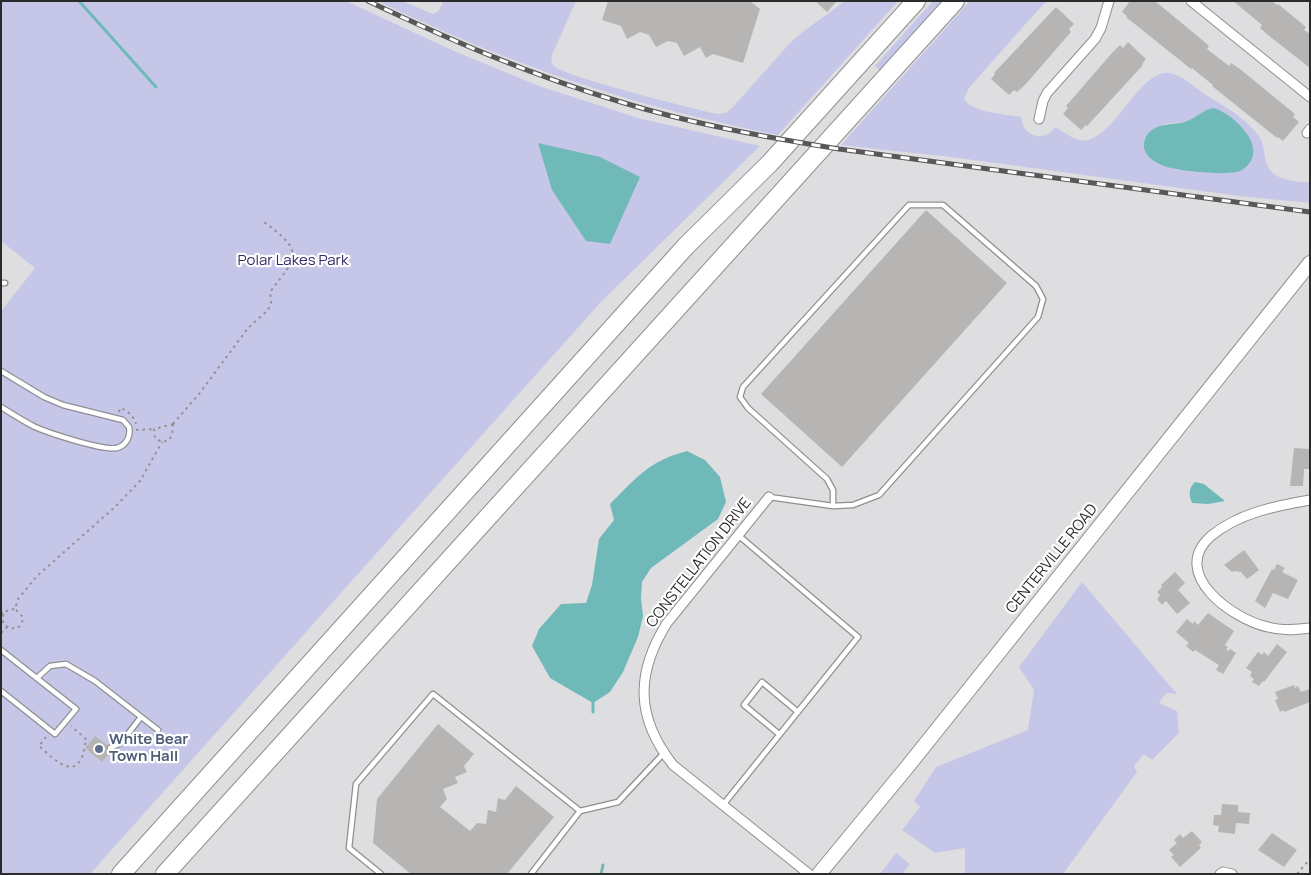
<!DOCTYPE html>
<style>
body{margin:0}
#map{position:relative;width:1311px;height:875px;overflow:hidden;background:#dedee0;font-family:Manrope,sans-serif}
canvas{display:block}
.frame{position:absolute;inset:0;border:2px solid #2b2b2b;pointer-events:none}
</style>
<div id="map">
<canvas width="1311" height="875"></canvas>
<div class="frame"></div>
</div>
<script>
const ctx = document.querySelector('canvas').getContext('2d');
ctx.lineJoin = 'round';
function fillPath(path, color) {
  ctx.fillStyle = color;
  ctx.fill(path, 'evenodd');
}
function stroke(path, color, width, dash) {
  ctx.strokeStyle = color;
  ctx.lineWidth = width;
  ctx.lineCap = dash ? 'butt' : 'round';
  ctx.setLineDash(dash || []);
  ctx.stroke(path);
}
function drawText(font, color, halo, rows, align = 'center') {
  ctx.font = font + ' Manrope,sans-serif';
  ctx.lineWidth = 4.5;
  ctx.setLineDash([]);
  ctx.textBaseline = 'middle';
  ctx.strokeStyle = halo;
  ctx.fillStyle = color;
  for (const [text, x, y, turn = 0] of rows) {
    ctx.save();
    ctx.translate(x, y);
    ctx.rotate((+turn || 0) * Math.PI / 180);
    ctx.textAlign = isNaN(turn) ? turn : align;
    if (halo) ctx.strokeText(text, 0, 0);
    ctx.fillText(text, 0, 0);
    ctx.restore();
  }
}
const green = new Path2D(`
 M1 1H346L454 51 539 86 638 118 760 146 600 303 90 874H1V311L35 268 1 241Z
 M378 1H402L433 14 439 11 443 1H576L552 55C551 59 551 62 554 66 563 76 697 110 718 114L725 113 731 109 790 43 804 31 845 1H898L778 135C756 131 735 126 714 121 598 95 485 53 378 1Z
 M933 1H944L881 72 875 66Z
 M970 1H1047L1029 20 969 88 964 99C972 113 1006 114 1021 117 1023 137 1044 143 1055 127 1063 131 1071 138 1079 140 1114 147 1140 61 1174 74 1185 78 1194 86 1203 93 1222 105 1247 118 1260 138 1266 149 1263 164 1273 173 1282 181 1299 182 1310 182V203L1239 196 951 157 841 145ZM1210 109C1224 108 1236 122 1246 131L1233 173C1213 174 1146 173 1144 146L1153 129 1165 124 1187 121Z
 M1082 582 1177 694 1166 693 1159 703 1177 711 1179 733 1152 760 1144 754 1134 766 1137 772 1063 874H965V848L935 853 902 830 920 807 914 801 936 767 1028 730 1034 690 1019 667Z
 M896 853 910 864 902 874H880Z`);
const water = new Path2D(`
 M1214 108C1236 115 1272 151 1242 170 1231 177 1180 171 1167 167 1154 163 1138 153 1146 137 1148 133 1152 129 1157 127 1166 123 1177 125 1187 121 1196 118 1204 109 1214 108Z
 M538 143 600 157 640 177 610 244 586 241 552 190Z
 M687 451 705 460 720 477 726 502 718 519 651 568 642 582 641 598 643 616 638 637 623 672 610 692 593 703 550 678 532 646 539 629 561 604 586 603 592 585 599 539 614 520 610 504C637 477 649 461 687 451Z
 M1195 482 1204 484 1225 501 1208 504 1192 503C1189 495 1188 489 1195 482Z`);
const stream = new Path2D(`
 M79 1 156 87
 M593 701V712
 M601 874 603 865`);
const building = new Path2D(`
 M608 1H750L760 9 743 63 713 54 706 58 700 47 684 56 677 43 668 41 656 47 649 35 640 32 627 39 621 26 602 20Z
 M815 1H837L827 12Z
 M1130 1H1155L1201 39 1209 46 1207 49 1229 66 1231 63 1240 69 1295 114 1293 117 1299 122 1283 141 1278 137 1277 138 1212 86 1213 85 1203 77 1192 68 1191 69 1126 17 1127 16 1122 12Z
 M1233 1H1272L1277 5 1278 4 1306 27 1304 30 1310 34V68L1268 35 1260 28 1262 25Z
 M1056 7 1074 24 1069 29 1071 32 1025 85 1017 92 1014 90 1009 95 991 79 995 74 994 73Z
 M1128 42 1146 59 1142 64 1143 65 1087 126 1086 125 1081 130 1063 114 1068 108 1066 106 1112 53 1120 45 1123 48Z
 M926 210 1007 283 842 467 761 394Z
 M1294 448 1310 449 1309 469H1304L1303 486H1290Z
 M1244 550 1259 570 1247 579 1241 572 1234 571 1232 572 1224 565Z
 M1277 564 1285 568 1282 572 1298 580 1288 599 1273 593 1265 608 1255 601 1272 569 1274 570Z
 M1175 572 1185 583 1178 590 1190 603 1177 614 1166 601 1162 605 1157 599 1160 595 1157 592 1162 587 1161 585Z
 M1208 613 1234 631 1225 645 1228 647 1226 650 1228 651 1230 649 1236 653 1223 674 1216 670 1219 665 1195 650 1193 652 1186 646 1189 643 1176 632 1187 619 1193 624 1194 621 1198 625Z
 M1277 644 1287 652 1264 682 1263 681 1259 686 1252 682 1254 679 1250 676 1252 672 1246 668 1258 652 1262 655 1264 652 1268 656Z
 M1294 685 1295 688 1298 686 1301 692 1310 689V702L1284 712 1283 710 1280 712 1275 700 1278 699 1275 692Z
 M438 724 474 754 464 766 467 772 455 777 458 783 443 789 447 799 440 807 470 831 477 823 486 824 488 810 496 812 498 798 505 800 516 786 554 817 507 874H411L373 843 377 799Z
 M95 736 107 745V751L111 752 102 762 85 748Z
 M1222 804 1238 805V812L1250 813 1249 824 1236 823 1235 834 1218 832 1219 826 1213 825 1214 815H1221Z
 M1192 831 1202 842 1199 845 1201 848 1180 867 1171 857 1174 855 1169 850 1177 843 1174 840 1180 834 1183 838Z
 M1272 833 1297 850 1284 867 1258 850Z`);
const path = new Path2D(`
 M119 412 120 408C128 411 133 415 136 424
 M173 424 199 394 248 328 268 310 271 303 270 292C298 256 304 251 264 222
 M173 424 172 435 169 440 162 442 155 438 154 429Z
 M136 430 154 429
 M1 612 3 614 8 610 15 609 18 599 36 577 116 506 140 481 162 442
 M3 614V623C8 628 11 629 18 628L22 623 23 617 15 609
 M1 633 7 627
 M46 737 39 746C50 755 71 779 81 759 85 753 83 746 87 740L71 726
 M1297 874 1310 859`);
const lane = new Path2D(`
 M1 283H5
 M1 371 44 397 63 405 123 420 129 427C131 435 127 445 117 448 103 451 49 433 35 427 23 421 12 414 1 407
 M769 497 833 506 853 505 879 495 1038 317 1043 299 1036 286 943 205H909L743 387 740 397 748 408 827 479 833 490V506
 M1 650 76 709 55 734 1 691
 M37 678 50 666 66 664 95 681 158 730
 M779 734 744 705 762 682 798 712
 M110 748 121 743 141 717
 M723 805 858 637 738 535
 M381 874 349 848 356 784 433 694 580 811
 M531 874 580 811 618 802 664 753`);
const street = new Path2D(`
 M1191 1 1310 97
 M1039 119 1043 101 1047 93 1095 39 1101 28 1109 1
 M1307 133 1310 129
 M769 497 667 623C635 674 636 718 673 765L809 874
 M1310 500C1275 506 1239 513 1211 536 1168 574 1234 620 1268 627 1282 631 1295 630 1310 628
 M1220 874 1223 872 1232 874`);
const secondary = new Path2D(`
 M819 874 908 766 1310 263`);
const highway = new Path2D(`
 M121 874 686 246 770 163 916 1
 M165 874 955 1`);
const rail = new Path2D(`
 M368 1C450 40 533 76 621 102 692 124 765 137 839 149L1310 212`);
const markers = [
 [99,749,5,"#5c6f8a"]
];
const parkNames = [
 ["Polar Lakes Park",293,261]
];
const streetNames = [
 ["CENTERVILLE ROAD",1052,559,-51],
 ["CONSTELLATION DRIVE",699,563,-52]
];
const serviceNames = [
 ["White Bear",109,740],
 ["Town Hall",109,757]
];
fillPath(green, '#c6c7e8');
fillPath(water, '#70b9b9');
stroke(stream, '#70b9b9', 3);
fillPath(building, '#b7b5b4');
stroke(lane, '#8f8f91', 7);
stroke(street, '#8f8f91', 11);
stroke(secondary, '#8f8f91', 16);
stroke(highway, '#8f8f91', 20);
stroke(path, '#929293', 2, [2.5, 4]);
stroke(lane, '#fff', 4.5);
stroke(street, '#fff', 9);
stroke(secondary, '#fff', 14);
stroke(highway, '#fff', 18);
stroke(rail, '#585859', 5);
stroke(rail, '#fff', 3, [9]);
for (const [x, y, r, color] of markers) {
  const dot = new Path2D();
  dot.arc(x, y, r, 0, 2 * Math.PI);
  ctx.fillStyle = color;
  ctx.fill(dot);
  stroke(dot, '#fff', 2);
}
drawText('15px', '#312a67', '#fff', parkNames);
drawText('15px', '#2b2b2b', '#fff', streetNames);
drawText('bold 15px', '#4e5e75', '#fff', serviceNames, 'left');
</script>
